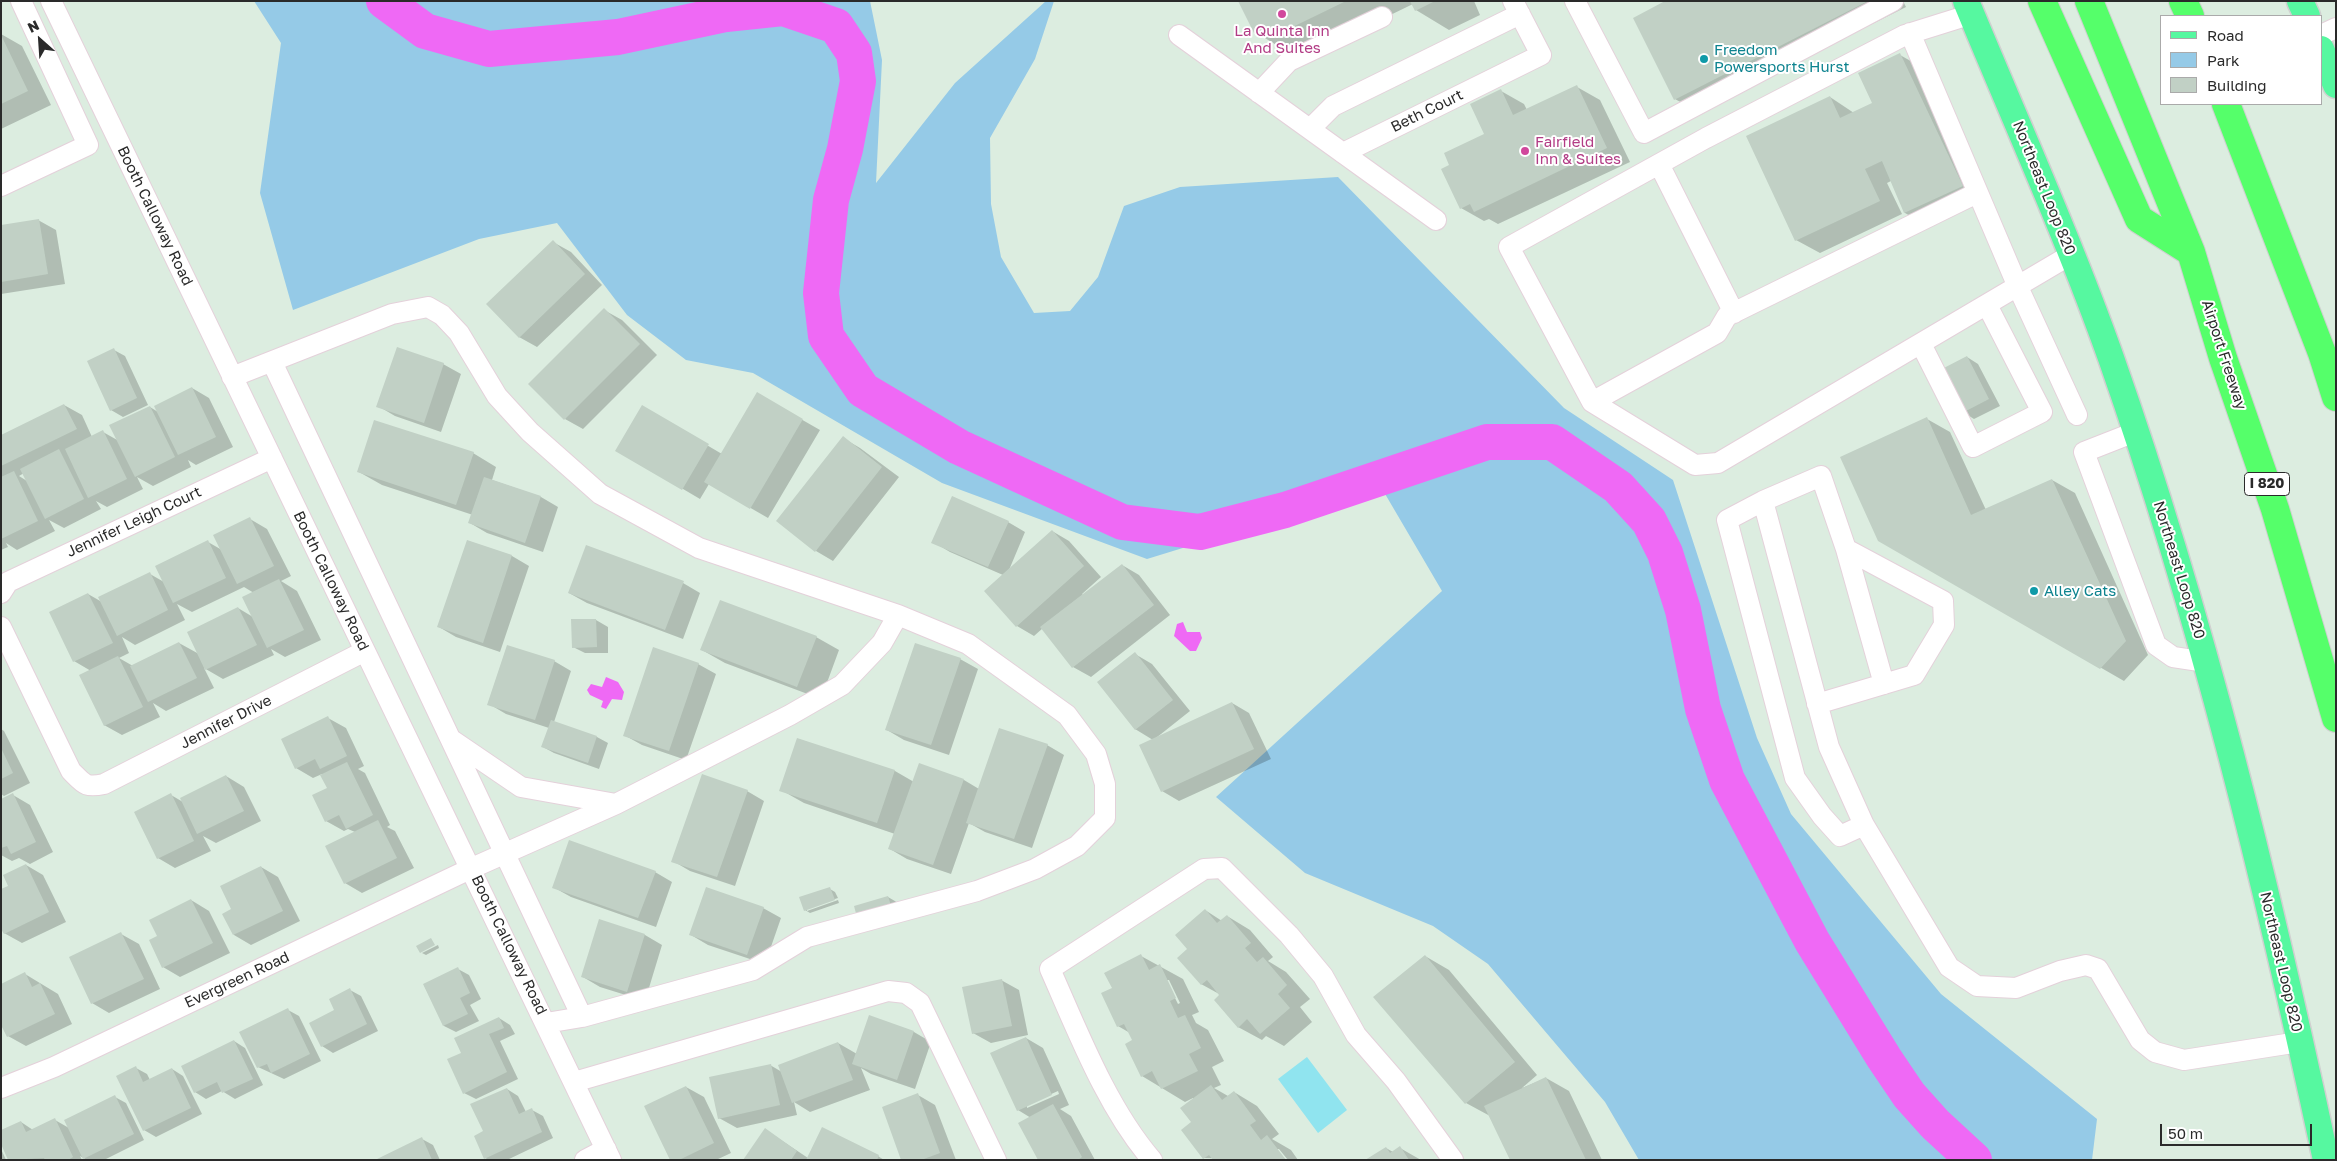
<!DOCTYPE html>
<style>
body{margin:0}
#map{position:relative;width:2337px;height:1161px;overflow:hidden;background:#dcede0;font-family:"Golos Text",sans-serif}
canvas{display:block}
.frame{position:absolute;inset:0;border:2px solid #2a2a2a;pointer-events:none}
.legend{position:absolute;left:2160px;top:15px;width:162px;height:90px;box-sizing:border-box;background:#fff;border:1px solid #aaa;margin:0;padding:6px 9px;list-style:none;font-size:15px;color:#2a2a2a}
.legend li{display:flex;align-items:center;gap:10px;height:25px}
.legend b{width:25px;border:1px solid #aaa}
.north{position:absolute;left:15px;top:15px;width:50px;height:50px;-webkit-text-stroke:4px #fff;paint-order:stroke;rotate:334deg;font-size:14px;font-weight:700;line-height:20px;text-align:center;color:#2a2a2a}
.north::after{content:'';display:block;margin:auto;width:18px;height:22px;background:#2a2a2a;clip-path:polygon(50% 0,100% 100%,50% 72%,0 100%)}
.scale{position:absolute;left:2160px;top:1124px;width:152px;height:22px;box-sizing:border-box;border:2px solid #2a2a2a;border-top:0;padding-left:6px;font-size:15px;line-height:18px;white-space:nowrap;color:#2a2a2a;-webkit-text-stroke:4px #fff;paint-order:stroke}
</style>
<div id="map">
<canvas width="2337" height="1161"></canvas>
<div class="frame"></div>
<ul class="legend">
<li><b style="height:6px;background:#56f8a0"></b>Road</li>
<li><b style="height:14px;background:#95cae7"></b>Park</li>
<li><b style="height:14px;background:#c1d0c5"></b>Building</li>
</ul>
<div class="north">N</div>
<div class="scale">50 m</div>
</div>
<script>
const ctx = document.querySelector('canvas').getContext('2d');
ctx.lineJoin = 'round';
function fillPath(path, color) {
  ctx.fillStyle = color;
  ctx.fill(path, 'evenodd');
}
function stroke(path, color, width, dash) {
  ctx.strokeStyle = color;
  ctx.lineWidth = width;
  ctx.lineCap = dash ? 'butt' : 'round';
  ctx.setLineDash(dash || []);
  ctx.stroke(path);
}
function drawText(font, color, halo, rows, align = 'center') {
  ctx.font = font + ' "Golos Text",sans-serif';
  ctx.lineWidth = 4;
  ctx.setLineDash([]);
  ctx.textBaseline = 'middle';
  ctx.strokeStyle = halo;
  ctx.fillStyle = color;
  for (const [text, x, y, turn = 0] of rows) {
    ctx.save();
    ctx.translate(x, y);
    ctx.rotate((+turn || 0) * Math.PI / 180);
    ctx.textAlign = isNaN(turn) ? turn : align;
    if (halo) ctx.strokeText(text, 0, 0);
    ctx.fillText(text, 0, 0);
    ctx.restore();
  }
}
const green = new Path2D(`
 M254 1H870L882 60 876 183 955 83 1046 1H1054L1035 59 990 138 991 204 1001 257 1034 313 1070 311 1098 277 1124 206 1180 187 1338 177 1564 408 1673 480 1757 738 1791 814 1941 994 2097 1119 2092 1160H1639L1605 1102 1488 964 1433 926 1305 873 1216 797 1442 591 1381 487 1147 559 942 483 753 373 686 360 627 315 557 223 479 239 293 310 260 193 281 43Z`);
const pitch = new Path2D(`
 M1307 1057 1347 1110 1318 1133 1278 1079Z`);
const water = new Path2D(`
 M1183 622 1187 632H1200L1202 638 1196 651H1190L1174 636 1177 624Z
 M606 677 618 682 624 692 622 700 612 699 606 709 601 707 603 701 590 695 587 690 591 684 602 687Z`);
const shadow = new Path2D(`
 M1240 1H1474L1480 15 1449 30 1416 10 1413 4 1306 56 1288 52 1255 32Z
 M1668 1H1903L1906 7 1698 112 1675 99Z
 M1 34 22 46 51 105 1 129Z
 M1900 55 1923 68 1985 199 1928 226 1905 213 1891 181 1887 183 1902 214 1820 253 1796 240 1830 97 1854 113 1874 103Z
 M1577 87 1600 100 1630 162 1498 224 1489 219 1484 221 1461 208 1451 165 1486 135 1501 91 1524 104 1527 110Z
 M38 220 56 230 65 284 1 294V227Z
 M553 242 571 252 602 285 537 347 519 337Z
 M604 310 622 320 657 355 583 429 565 419Z
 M114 350 125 356 148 405 123 417 111 410Z
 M1967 357 1978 364 2000 406 1974 419 1963 412Z
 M443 364 461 374 441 432 395 416 378 406Z
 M192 388 209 398 233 447 196 465 188 460 191 467 153 486 137 477 143 489 107 507 96 501 101 509 64 528 49 520 55 531 17 550 6 543 8 547 1 550V436L64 405 82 415 92 437 103 432 119 441 150 407 158 412ZM24 473 27 481 19 476Z
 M757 394 820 430 768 518 709 484 700 499 617 450 642 407 722 454Z
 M1927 419 1950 432 1986 510 2052 480 2075 493 2148 655 2124 681 1879 540Z
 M843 438 860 448 899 477 833 561 816 551Z
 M473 453 496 467 492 480 541 497 558 507 543 552 487 533 470 523 473 515 382 485 359 472Z
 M250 519 267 529 291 576 281 581 297 591 321 640 285 657 271 649 274 655 223 679 204 668 214 688 166 711 153 703 160 717 122 735 104 725 91 671 74 661 88 594 102 602 150 574 164 582 208 542 222 550ZM244 587 254 593 253 617 238 608 199 654 179 643 133 666 119 658 129 653 122 637 135 645 185 620 177 604 192 612Z
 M1008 522 1025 532 1009 570 1052 531 1069 541 1101 577 1082 594 1083 595 1122 565 1139 575 1170 615 1091 677 1073 667 1043 628 1034 636 1017 626 1003 575 950 552 933 542Z
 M468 541 512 556 529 566 500 652 456 637 439 627Z
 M683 583 700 593 683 639 587 603 569 593Z
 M573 620H596L608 627V653H585L573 647Z
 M816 637 839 650 821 699 725 663 702 650Z
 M1135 654 1152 664 1190 711 1156 738 1232 703 1249 713 1271 759 1179 801 1162 791 1153 740 1135 729Z
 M960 659 978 669 949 755 904 740 887 730Z
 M554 661 571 671 554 722 597 737 608 743 599 769 554 753 543 747 549 728 506 714 489 704Z
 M698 664 716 674 686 760 642 745 624 735Z
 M328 718 346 728 364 766 358 769 365 773 390 825 387 827 395 831 414 868 362 893 345 883 355 832 348 829 344 831 326 821 328 788 322 774 313 778 296 768Z
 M1 729 4 731 30 783 4 796 1 794Z
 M798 739 895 771 914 782 920 765 964 780 979 789 1047 745 1064 755 1032 848 985 832 969 823 951 874 907 859 890 849 895 834 804 803 781 790Z
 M226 776 244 787 261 821 216 843 203 836 211 851 175 868 158 858 171 795 183 802Z
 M747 791 764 801 735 886 690 871 673 861Z
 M13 795 30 805 53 852 30 864 19 858 12 861 1 855V800Z
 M26 865 43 875 66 922 22 943 4 933 10 886Z
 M261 867 278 877 300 921 251 945 234 935 233 910Z
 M655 872 672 882 656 927 571 897 553 887Z
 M830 889 835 892 838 898 807 908V911L838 900 839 903 810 913 805 910Z
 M888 897 900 904 870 927Z
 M191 900 209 911 230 953 180 977 163 967 158 937Z
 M763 908 781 918 765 964 708 945 691 935Z
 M1205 910 1222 921 1227 916 1250 930 1273 957 1268 961 1286 972 1310 999 1300 1007 1312 1022 1284 1046 1266 1036 1262 1040 1238 1027 1221 995 1201 984 1189 949Z
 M600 921 645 935 662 945 645 1001 600 987 583 977Z
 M121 934 139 944 160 989 109 1013 92 1003Z
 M438 945 439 948 426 955 422 953Z
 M1141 956 1183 979 1199 1012 1192 1015 1196 1023 1208 1030 1224 1061 1212 1067 1221 1085 1214 1088 1228 1096 1234 1092 1257 1106 1279 1134 1272 1139 1291 1150 1298 1160H1288L1279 1149H1276L1285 1160 1204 1158 1183 1130 1192 1122 1193 1098 1185 1102 1142 1076 1134 1041 1130 1033 1118 1026 1113 988ZM1166 980H1169L1180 1003 1178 1004Z
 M1425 956 1449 970 1537 1075 1522 1088 1546 1078 1569 1091 1602 1160H1511L1490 1116 1466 1103Z
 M458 969 469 975 481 999 470 1005 479 1021 456 1032 444 1026 424 985Z
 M25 974 58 994 72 1024 26 1046 8 1036Z
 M1001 980 1019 990 1028 1035 991 1043 973 1033Z
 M350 990 361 996 378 1031 333 1053 322 1046 336 1011Z
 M288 1010 299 1016 321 1061 284 1079 258 1067Z
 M870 1017 914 1032 931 1042 915 1089 871 1074 861 1068 870 1090 810 1112 794 1102 797 1115 737 1128 719 1118 770 1065 782 1072 838 1043 857 1054Z
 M499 1018 510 1025 515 1034 500 1041 518 1079 476 1099 464 1093 462 1053Z
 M1026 1038 1043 1048 1069 1105 1060 1109 1071 1116 1095 1160H1040L1031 1118 1018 1110ZM1058 1091 1059 1094 1027 1108V1105Z
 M234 1041 245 1048 263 1085 235 1099 222 1091 206 1099 195 1092Z
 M136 1068 147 1074 150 1080 172 1069 183 1076 202 1114 156 1137 144 1130Z
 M686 1087 704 1097 731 1153 716 1160H671Z
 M507 1089 518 1096 526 1112 532 1110 543 1116 553 1138 507 1160H489L485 1158V1132Z
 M918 1095 935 1105 956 1160H903Z
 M115 1097 126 1103 144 1140 104 1160H87L80 1156 82 1160H10L21 1122 33 1130 55 1120 69 1128Z
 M766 1130 808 1158 878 1156 884 1160H745Z
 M422 1139 433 1145 440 1160H378Z
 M1386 1148 1393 1152 1400 1148 1421 1160H1368Z
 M1 1149 6 1160H1Z`);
const river = new Path2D(`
 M384 1 425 31 489 49 618 37 726 14 783 8 836 26 854 53 858 81 845 149 831 200 821 293 826 336 863 390 959 447 1122 522 1200 532 1285 510 1487 442H1552L1618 487 1649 521 1665 553 1683 610 1703 709 1727 780 1812 941 1884 1058 1909 1095 1935 1124 1974 1160`);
const building = new Path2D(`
 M1238 1H1346L1272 37 1267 27 1254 33Z
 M1410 1H1435L1415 11Z
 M1665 1H1868L1674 100 1633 18Z
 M1 35 28 91 1 104Z
 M1900 53 1963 186 1904 213 1882 161 1865 169 1880 201 1795 241 1746 136 1830 96 1840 118 1872 103 1858 73Z
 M1577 85 1607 148 1474 212 1470 204 1460 209 1441 169 1449 165 1444 153 1484 134 1470 104 1501 89 1513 115Z
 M39 219 48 274 1 282V225Z
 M553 240 585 274 519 338 486 304Z
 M604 308 640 344 564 420 528 384Z
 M397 347 444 363 424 423 376 407Z
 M114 348 137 398 110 411 87 361Z
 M1967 356 1989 399 1962 413 1940 370Z
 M192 387 216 437 178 455 154 406Z
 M757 392 803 419 750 509 704 482Z
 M64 404 77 429 1 466V435Z
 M642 405 709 444 682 490 615 451Z
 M150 406 175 457 135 477 109 425Z
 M1927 417 1971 515 2052 479 2126 641 2100 669 1878 541 1840 457Z
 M374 420 474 452 456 505 357 472Z
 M103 430 127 479 88 498 65 449Z
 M843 436 882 467 815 552 776 521Z
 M59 449 84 499 45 519 20 469Z
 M14 471 38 521 1 539V477Z
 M484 477 541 496 525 543 468 523Z
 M952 496 1009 521 988 567 931 543Z
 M250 517 274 566 237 584 213 535Z
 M1052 530 1084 566 1016 627 984 591Z
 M208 540 226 578 173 603 155 566Z
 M467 540 512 555 483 643 437 627Z
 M586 545 684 581 665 630 568 593Z
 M1122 564 1154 605 1072 668 1040 627Z
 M150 572 168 610 117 636 98 597Z
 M279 579 304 630 267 648 242 597Z
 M88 593 113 643 73 662 49 612Z
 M720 600 817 636 797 687 700 650Z
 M238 607 257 645 205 670 187 632Z
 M571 619H596L597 647 572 648Z
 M179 642 197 678 148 702 130 666Z
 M915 643 961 658 931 745 885 730Z
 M507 645 555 660 535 720 487 705Z
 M653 647 699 663 669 751 623 736Z
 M1135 652 1173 700 1135 730 1097 682Z
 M118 656 143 707 104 726 79 675Z
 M1232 702 1254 749 1161 792 1139 745Z
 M328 716 347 756 320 769 315 759 295 769 281 739Z
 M551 720 597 736 588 763 541 747Z
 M999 728 1048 744 1014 839 966 823Z
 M797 738 895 770 877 823 779 791Z
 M1 748 13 773 1 779Z
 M347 762 373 815 346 829 339 815 325 822 312 795 327 788 320 775Z
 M919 763 964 779 933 865 888 849Z
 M702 774 748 790 717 877 671 862Z
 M226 775 244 811 197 834 180 798Z
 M13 793 36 842 11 854 7 846 1 848V799Z
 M171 793 194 841 157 859 134 812Z
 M378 820 397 858 344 884 325 846Z
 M569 840 656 871 638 918 552 888Z
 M26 864 49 912 4 934 1 929V889L8 886 3 875Z
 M261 866 283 911 233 935 222 914 231 909 220 886Z
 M706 887 764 907 747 955 689 935Z
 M830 887 835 900 804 911 799 897Z
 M888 896 893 912 858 921 854 906Z
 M191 899 213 943 162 968 149 940 157 936 149 920Z
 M1205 909 1217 923 1227 915 1251 943 1245 948 1257 962 1263 957 1287 985 1278 994 1290 1008 1260 1034 1247 1019 1238 1028 1214 1000 1219 995 1207 980 1201 985 1177 958 1187 949 1175 935Z
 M599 919 645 934 627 992 581 977Z
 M121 932 144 979 91 1004 69 957Z
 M431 938 435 945 420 953 416 946Z
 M1141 954 1149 970 1160 964 1176 998 1170 1001 1178 1018 1185 1015 1201 1048 1189 1054 1198 1071 1161 1089 1152 1071 1141 1077 1125 1044 1132 1040 1124 1024 1117 1027 1101 993 1112 988 1104 973Z
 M1425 955 1515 1062 1465 1104 1373 997Z
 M458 967 470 993 460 998 468 1014 443 1026 423 984Z
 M25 972 32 987 40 983 55 1014 7 1037 1 1025V984Z
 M1002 979 1012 1026 972 1034 962 987Z
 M350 988 367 1024 321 1047 309 1023 334 1010 329 999Z
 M288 1008 310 1054 271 1073 267 1064 257 1068 239 1032Z
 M869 1015 914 1031 897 1080 852 1064Z
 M499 1017 504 1028 489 1034 507 1072 463 1094 447 1059 461 1053 454 1038Z
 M1026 1037 1052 1095 1017 1111 990 1053Z
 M234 1040 253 1079 222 1093 217 1082 194 1093 181 1066Z
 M838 1042 853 1080 792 1103 778 1065Z
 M771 1064 780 1105 718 1119 709 1077Z
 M136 1066 143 1082 172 1068 191 1108 143 1131 116 1076Z
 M1546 1077 1586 1160H1510L1484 1106Z
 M1211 1085 1222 1100 1234 1091 1256 1121 1250 1125 1261 1140 1267 1135 1286 1160H1213L1209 1155 1203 1159 1181 1130 1191 1122 1180 1108Z
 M686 1086 714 1143 679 1160H670L644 1106Z
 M507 1088 519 1114 532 1108 542 1132 484 1159 474 1136 483 1131 470 1104Z
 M918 1093 940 1153 921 1160H901L882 1107Z
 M115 1095 134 1134 83 1159 64 1120Z
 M1053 1104 1082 1157 1078 1160H1038L1018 1123Z
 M55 1118 73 1157 68 1160H45L44 1158 8 1160 1 1144V1130L21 1121 26 1132Z
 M822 1127 879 1155 877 1160H806Z
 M765 1128 797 1151 791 1160H743Z
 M422 1137 432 1160H375Z
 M1400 1146 1409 1160H1365L1386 1147 1390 1153Z`);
const minor = new Path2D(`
 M51 1 611 1160
 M1575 1 1644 133 1893 1
 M1972 14 1905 35 1706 138 1509 247 1592 402 1695 465 1718 463 2072 254
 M1910 33 2018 287 2077 415
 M1179 35 1436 220
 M2321 35 2336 28
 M1259 93 1289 61 1382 17
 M1310 129 1333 106 1520 14
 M1343 153 1541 55 1513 1
 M1659 164 1734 313
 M1 186 88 145 21 1
 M1921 344 1973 447 2042 412 1987 305
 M272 362 582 1017
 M232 377 392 314 428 307 442 315 459 333 497 396 530 432 600 494 699 548 898 615 968 644 1067 715 1096 754 1105 784V818L1077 846 1035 869 977 891 807 937 753 970 582 1017 546 1023
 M1592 402 1717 333 1727 316 1977 193
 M2135 432 2084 452 2156 645 2173 657 2206 662
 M1763 501 1829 747 1864 825 1949 967 1977 986 2016 988 2060 971 2086 965 2098 969 2140 1040 2155 1052 2184 1060 2299 1042
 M1846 549 1884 684
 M1 593 8 582 272 458
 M1 627 71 771C84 784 85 788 104 784L365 651
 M1817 704 1914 675 1944 625 1943 601 1846 549 1821 476 1763 501 1727 520 1795 778 1822 816 1840 836 1864 825
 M452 740 521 787 616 804
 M574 1082 888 991 906 993 920 1003 996 1160
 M1 1088 54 1067 472 868 616 804 790 715 842 685 882 643 898 615
 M585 1160 606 1149
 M1152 1160C1107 1108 1078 1032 1050 969L1204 869 1222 868 1289 935 1323 976 1356 1035 1396 1081 1453 1160`);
const major = new Path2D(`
 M1966 1C2015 120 2068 237 2111 358 2203 620 2268 889 2326 1160
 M2300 1 2307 16
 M2321 49 2336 85`);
const highway = new Path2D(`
 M2042 1 2139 219 2191 252
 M2089 1 2191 252 2223 358 2275 509 2336 718
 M2183 1 2190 16
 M2226 104 2322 353 2336 397`);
const markers = [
 [1282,14,5,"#d1479c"],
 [1704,59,5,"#0f9aa8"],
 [1525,151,5,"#d1479c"],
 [2034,591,5,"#0f9aa8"]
];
const shields = [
 [2267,484,45]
];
const shieldNames = [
 ["I 820",2267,484]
];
const hotelNames = [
 ["La Quinta Inn",1282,31],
 ["And Suites",1282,48],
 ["Fairfield",1535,142,"left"],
 ["Inn & Suites",1535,159,"left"]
];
const cultureNames = [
 ["Freedom",1714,50],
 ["Powersports Hurst",1714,67],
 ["Alley Cats",2044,591]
];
const streetNames = [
 ["Beth Court",1427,111,-26],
 ["Northeast Loop 820",2044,188,68],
 ["Booth Calloway Road",155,216,64],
 ["Airport Freeway",2224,355,72],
 ["Jennifer Leigh Court",134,522,-25],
 ["Northeast Loop 820",2179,570,73],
 ["Booth Calloway Road",331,581,64],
 ["Jennifer Drive",226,722,-27],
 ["Booth Calloway Road",509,945,64],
 ["Northeast Loop 820",2281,962,77],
 ["Evergreen Road",237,980,-25]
];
fillPath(green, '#95cae7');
fillPath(pitch, '#90e4ef');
fillPath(water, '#ef69f5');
fillPath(shadow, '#0003');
stroke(river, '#ef69f5', 36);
fillPath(building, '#c1d0c5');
stroke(minor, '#e4d1da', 22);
stroke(major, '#d0d0d0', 29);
stroke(highway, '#d0d0d0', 30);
stroke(minor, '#fff', 20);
stroke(major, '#56f8a0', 26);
stroke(highway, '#55ff6a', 28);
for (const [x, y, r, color] of markers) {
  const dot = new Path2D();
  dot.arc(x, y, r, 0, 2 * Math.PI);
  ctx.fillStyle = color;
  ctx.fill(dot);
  stroke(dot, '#fff', 2);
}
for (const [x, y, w] of shields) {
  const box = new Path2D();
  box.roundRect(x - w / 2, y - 11.5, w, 23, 4);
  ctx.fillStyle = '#fff';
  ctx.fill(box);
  stroke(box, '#2a2a2a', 1);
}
drawText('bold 14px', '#2a2a2a', null, shieldNames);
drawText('15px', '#b23c85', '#fff', hotelNames);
drawText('15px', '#0d838f', '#fff', cultureNames, 'left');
drawText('15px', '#2a2a2a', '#fff', streetNames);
</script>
